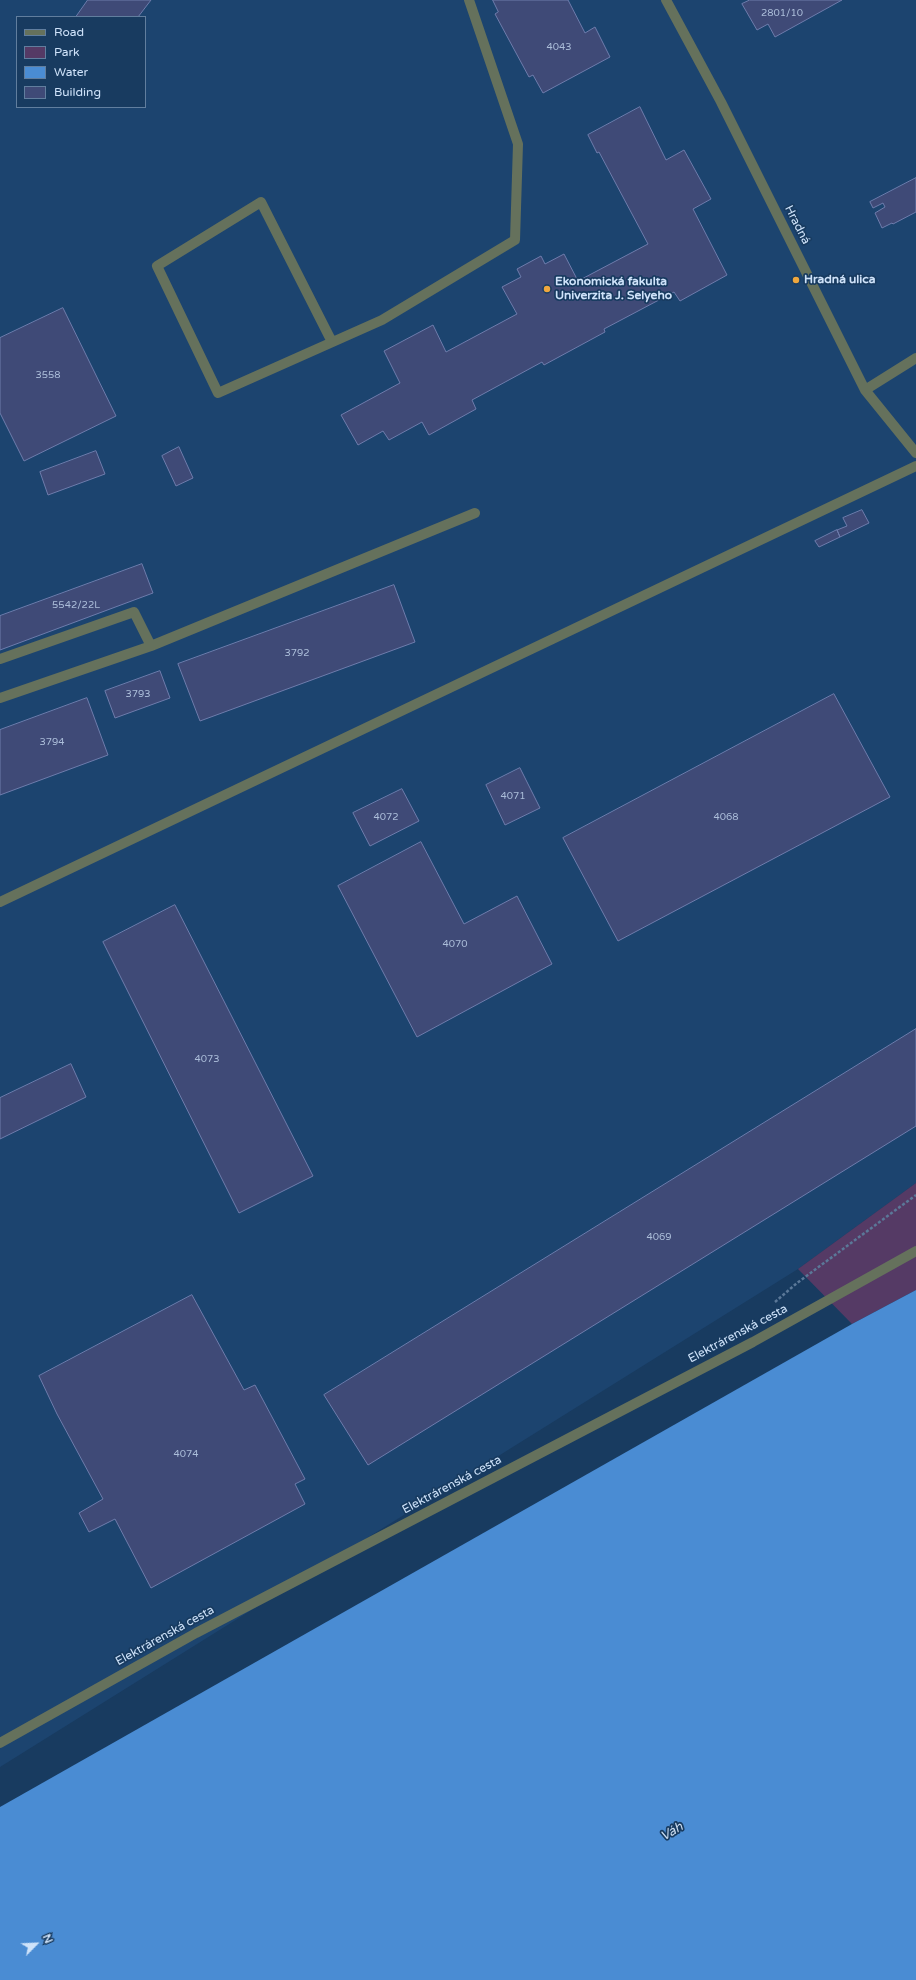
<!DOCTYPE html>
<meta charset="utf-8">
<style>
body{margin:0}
#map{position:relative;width:916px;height:1980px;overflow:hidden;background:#183b60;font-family:"Varela Round",sans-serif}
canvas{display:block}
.legend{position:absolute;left:16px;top:16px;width:130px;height:92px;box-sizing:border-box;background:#183b60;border:1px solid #617e9e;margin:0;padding:5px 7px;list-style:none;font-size:12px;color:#cfe3fa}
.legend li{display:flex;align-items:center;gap:8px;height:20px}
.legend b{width:20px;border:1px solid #617e9e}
.north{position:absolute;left:16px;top:1924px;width:40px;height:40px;-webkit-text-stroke:3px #183b60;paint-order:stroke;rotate:66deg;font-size:11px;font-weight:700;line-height:16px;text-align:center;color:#cfe3fa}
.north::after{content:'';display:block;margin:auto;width:14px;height:18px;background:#cfe3fa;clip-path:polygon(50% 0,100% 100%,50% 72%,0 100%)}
</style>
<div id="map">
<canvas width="916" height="1980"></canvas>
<ul class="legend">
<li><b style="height:5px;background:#65715c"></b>Road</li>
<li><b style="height:11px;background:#553a65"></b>Park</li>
<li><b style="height:11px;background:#4a8cd3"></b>Water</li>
<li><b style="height:11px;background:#3f4a77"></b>Building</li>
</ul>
<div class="north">N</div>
</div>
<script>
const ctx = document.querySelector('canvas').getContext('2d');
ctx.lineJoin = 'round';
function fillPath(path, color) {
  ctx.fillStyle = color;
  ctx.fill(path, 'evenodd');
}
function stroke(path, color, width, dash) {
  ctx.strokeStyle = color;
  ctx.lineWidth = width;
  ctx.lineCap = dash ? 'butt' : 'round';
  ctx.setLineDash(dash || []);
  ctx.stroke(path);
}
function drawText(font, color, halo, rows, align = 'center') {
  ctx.font = font + ' "Varela Round",sans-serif';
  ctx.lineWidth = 3.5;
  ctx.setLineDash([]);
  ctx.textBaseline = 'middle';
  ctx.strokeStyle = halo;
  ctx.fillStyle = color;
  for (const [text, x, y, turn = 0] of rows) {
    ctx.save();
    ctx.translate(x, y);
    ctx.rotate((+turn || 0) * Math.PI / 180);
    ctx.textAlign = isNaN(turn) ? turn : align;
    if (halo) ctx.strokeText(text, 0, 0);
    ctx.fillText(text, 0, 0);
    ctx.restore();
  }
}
const built = new Path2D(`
 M0 0H916V1183L798 1269 0 1767ZM17 17H145V107H17Z`);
const green = new Path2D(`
 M916 1183V1290L852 1324 798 1269Z`);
const water = new Path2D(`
 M916 1290V1980H0V1807L852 1324Z`);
const building = new Path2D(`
 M88 0H151L138 17H76Z
 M493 0H568L585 33 595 27 610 57 543 93 533 75 529 77 495 14 498 12Z
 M750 0H842L775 37 768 24 757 30 742 4Z
 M640 107 666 160 684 150 711 199 693 209 727 275 680 301 674 292 604 329 605 332 544 365 542 362 472 400 476 409 429 435 422 422 389 440 383 431 358 445 341 415 400 383 384 351 433 325 446 352 517 314 502 287 521 277 517 269 541 256 545 264 564 254 578 281 648 244 599 152 597 153 588 135Z
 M916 178V212L893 224 892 223 882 228 875 213 885 207 883 203 873 208 870 202Z
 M63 308 116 416 24 461 0 413V338Z
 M179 447 193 478 176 486 162 456Z
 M96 451 105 474 48 495 40 472Z
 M862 510 869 523 840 537 837 530 847 526 843 518Z
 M837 530 840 537 819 547 815 541Z
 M142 564 153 593 0 650V616Z
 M394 585 415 642 200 721 178 664Z
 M160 671 170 698 115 718 105 691Z
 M834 694 890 797 618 941 563 838Z
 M87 698 108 755 0 795V730Z
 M520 768 540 808 505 825 486 785Z
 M402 789 419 821 370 846 353 813Z
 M421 842 464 924 517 896 552 964 417 1037 338 886Z
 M175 905 313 1176 239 1213 103 942Z
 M916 1029V1126L368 1465 324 1395Z
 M71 1064 86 1097 0 1139V1098Z
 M192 1295 244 1390 255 1385 305 1479 295 1484 305 1504 151 1588 115 1519 89 1532 79 1513 103 1499 57 1414 39 1376Z`);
const path = new Path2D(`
 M775 1302 797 1283 916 1195`);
const minor = new Path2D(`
 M666 0 721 102 865 390 916 453
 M332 342 261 202 157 266 218 393 382 320 515 240 518 144 469 0
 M865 390 916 358
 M0 659 134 612 151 646
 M0 698 151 646 475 513
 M0 902 916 466
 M0 1743 196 1633 753 1342 916 1251`);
const markers = [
 [796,280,4,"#efa73e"],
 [547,289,4,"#efa73e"]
];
const numberNames = [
 ["2801/10",782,13],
 ["4043",559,47],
 ["3558",48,375],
 ["5542/22L",76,605],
 ["3792",297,653],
 ["3793",138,694],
 ["3794",52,742],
 ["4071",513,796],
 ["4072",386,817],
 ["4068",726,817],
 ["4070",455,944],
 ["4073",207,1059],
 ["4069",659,1237],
 ["4074",186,1454]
];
const streetNames = [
 ["Hradná",797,225,63],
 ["Elektrárenská cesta",738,1334,-28],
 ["Elektrárenská cesta",452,1485,-28],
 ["Elektrárenská cesta",165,1636,-29]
];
const poiNames = [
 ["Hradná ulica",804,280],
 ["Ekonomická fakulta",555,282],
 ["Univerzita J. Selyeho",555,296]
];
const waterNames = [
 ["Váh",672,1832,-31]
];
fillPath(built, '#1c446f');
fillPath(green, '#553a65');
fillPath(water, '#4a8cd3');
fillPath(building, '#3f4a77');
stroke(building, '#6e7cac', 1);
stroke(path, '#5b7898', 2.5, [3, 2]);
stroke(minor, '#65715c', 10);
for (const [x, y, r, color] of markers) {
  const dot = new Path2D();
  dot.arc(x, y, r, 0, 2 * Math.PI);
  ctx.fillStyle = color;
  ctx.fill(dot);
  stroke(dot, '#183b60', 1.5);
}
drawText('10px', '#abbdd9', null, numberNames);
drawText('12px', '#cfe3fa', '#183b60', streetNames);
drawText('bold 12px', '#cfe3fa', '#183b60', poiNames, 'left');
drawText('italic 13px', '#ccddf0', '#183b60', waterNames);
</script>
